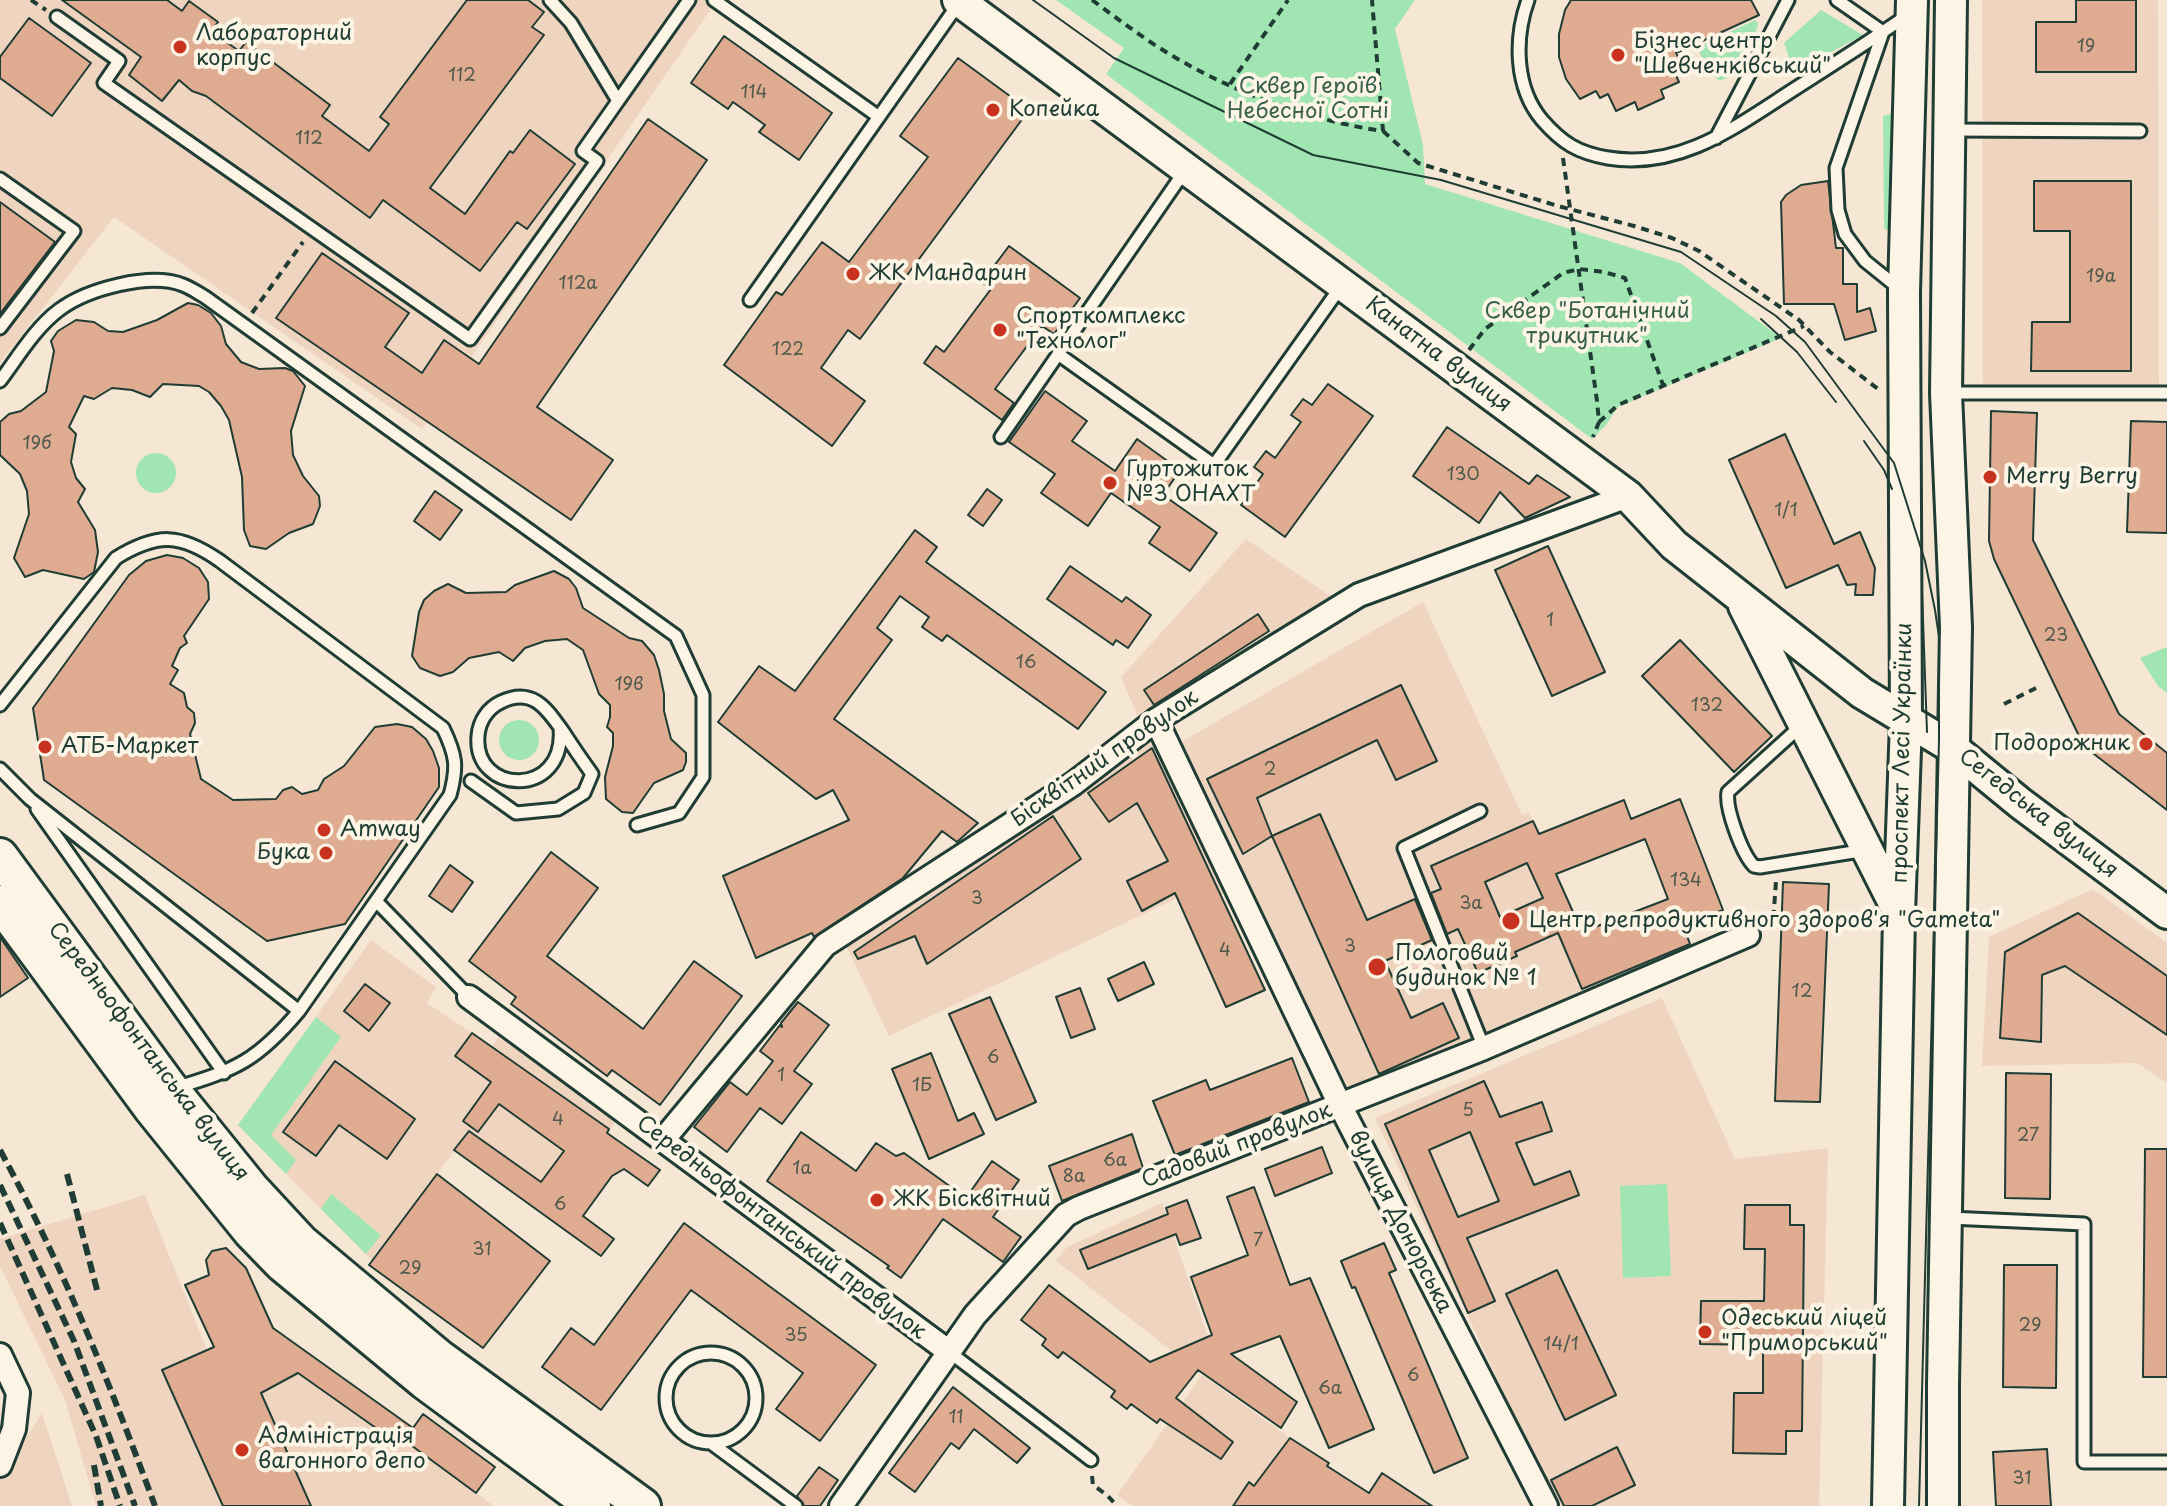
<!DOCTYPE html>
<meta charset="utf-8">
<style>
body{margin:0}
canvas{display:block;background:#f6e6d4}
</style>
<canvas width="2167" height="1506"></canvas>
<script>
const ctx = document.querySelector('canvas').getContext('2d');
ctx.lineJoin = 'round';
function fillPath(path, color) {
  ctx.fillStyle = color;
  ctx.fill(path, 'evenodd');
}
function stroke(path, color, width, dash) {
  ctx.strokeStyle = color;
  ctx.lineWidth = width;
  ctx.lineCap = dash ? 'butt' : 'round';
  ctx.setLineDash(dash || []);
  ctx.stroke(path);
}
function drawText(font, color, halo, rows, align = 'center') {
  ctx.font = font + ' "Playpen Sans",sans-serif';
  ctx.lineWidth = 8;
  ctx.setLineDash([]);
  ctx.textBaseline = 'middle';
  ctx.strokeStyle = halo;
  ctx.fillStyle = color;
  for (const [text, x, y, turn = 0] of rows) {
    ctx.save();
    ctx.translate(x, y);
    ctx.rotate((+turn || 0) * Math.PI / 180);
    ctx.textAlign = isNaN(turn) ? turn : align;
    if (halo) ctx.strokeText(text, 0, 0);
    ctx.fillText(text, 0, 0);
    ctx.restore();
  }
}
const built = new Path2D(`
 M0 0H717L422 429 114 217 0 363Z
 M1982 0H2158L2159 386 1983 387Z
 M1246 539 1330 596 1140 722 1121 677Z
 M1423 602 1522 815 1529 813 1610 996 1356 1102 1233 860 1178 744Z
 M1155 723 1233 889 1184 913 1177 898 889 1036 842 937Z
 M2093 889 2167 943V1083L2137 1063 1982 1066 1989 937Z
 M371 940 436 987 427 1003 472 1033 456 1056 492 1047 506 1025 622 1113 547 1217 455 1150 372 1261 238 1125Z
 M1662 998 1735 1159 1828 1148 1819 1506H1557L1375 1118Z
 M145 1195 207 1350 261 1393 299 1373 399 1445 404 1440 494 1506H96L65 1400 0 1266V1239Z
 M1162 1203 1208 1337 1173 1352 1056 1261 1067 1247Z
 M1202 1375 1300 1445 1257 1506H1132L1117 1495Z
 M42 1413 72 1506H0V1480Z`);
const green = new Path2D(`
 M1056 0H1415L1395 29 1423 145 1425 184 1680 263 1781 338 1618 407 1606 425 1592 439 1106 74 1124 48Z
 M1821 10 1863 35 1794 72 1784 43Z
 M1755 20 1758 23 1757 29 1730 76 1720 81 1710 73 1699 52 1700 46Z
 M1893 113 1898 116 1894 231H1889L1884 228 1883 116Z
 M136 473a20 20 0 1 1 40 0a20 20 0 1 1-40 0Z
 M2167 647V693L2158 686 2140 658Z
 M499 740a20 20 0 1 1 40 0a20 20 0 1 1-40 0Z
 M316 1017 341 1037 271 1135 296 1160 286 1174 238 1125Z
 M1667 1184 1671 1276 1623 1278 1620 1186Z
 M331 1194 381 1235 366 1254 321 1209Z`);
const building = new Path2D(`
 M62 0H167L182 11 189 1 218 22 211 31 239 51 246 42 330 105 322 116 369 151 389 124 380 117 467 0H528L544 12 532 27 544 35 430 188 465 214 510 151 513 153 530 130 575 164 527 229 517 222 480 271 383 200 370 218 206 96 192 91 179 80 162 101 129 75 141 57Z
 M1571 0H1751L1759 15 1676 53 1679 58 1670 62 1679 82 1661 90 1664 98 1638 110 1635 102 1616 111 1608 94 1600 98 1596 91 1580 99 1566 79 1559 57V34L1565 10Z
 M2076 0H2136V72H2036V22H2076Z
 M29 18 91 63 52 116 0 78V57Z
 M724 36 832 113 799 160 759 132 765 125 733 102 728 109 691 83Z
 M958 58 1029 110 860 339 848 330 821 368 865 401 832 446 724 365 776 292 782 295 822 242 849 262 928 157 900 136Z
 M648 119 707 160 537 407 613 460 571 520 276 318 322 253 409 313 385 347 422 373 444 340 479 364Z
 M1828 181 1836 248H1843V284H1857V312L1870 308 1876 331 1845 340 1834 304H1784L1781 202 1786 195 1801 185Z
 M2034 181H2131V371H2031L2032 322H2070V231H2034Z
 M0 202 55 242 0 314Z
 M1009 246 1080 298 1054 334 1042 326 995 389 1014 403 1002 420 924 363 936 346 944 352 991 289 982 282Z
 M188 303 198 305 211 313 221 326 226 344 241 362 259 369 285 368 293 371 305 386 291 431 293 455 303 476 319 496 320 506 313 524 289 533 266 549 250 546 244 530 242 477 229 420 221 406 209 392 199 386 163 384 150 397 132 390 112 388 94 399 84 396 69 427 76 434 71 462 76 478 85 489 78 502 95 530 98 552 94 572 84 579 43 570 25 577 14 558 29 514 27 491 20 474 0 455V422L9 414 21 411 46 392 54 351 51 341 58 331 76 320 94 322 108 331 123 332 157 320Z
 M1328 384 1373 416 1285 537 1241 505 1263 474 1254 467 1266 451 1275 458 1301 422 1291 415 1303 399 1312 405Z
 M1045 391 1087 421 1072 441 1115 471 1137 439 1180 470 1163 495 1217 533 1190 571 1149 543 1160 527 1111 493 1088 526 1041 493 1055 474 1009 442Z
 M1991 411 2037 413 2033 540 2119 714 2167 753V810L2090 751 2079 736 1994 559 1989 541Z
 M2131 421 2167 422V533L2127 532Z
 M1447 427 1529 484 1537 475 1570 497 1525 518 1500 492 1479 523 1413 476Z
 M1785 434 1834 544 1860 532 1875 568 1873 595H1855L1856 584 1847 585 1838 565 1786 588 1729 460Z
 M987 489 1002 500 983 526 968 515Z
 M435 491 462 510 440 540 414 521Z
 M915 530 937 547 926 562 1106 692 1078 729 947 635 942 641 922 627 929 617 900 596 877 628 892 640 834 719 978 823 957 842 942 831 903 878 814 937 812 933 756 958 723 876 849 820 833 790 816 799 718 722 759 666 795 691Z
 M1548 546 1605 672 1552 696 1495 570Z
 M167 555 183 558 199 568 208 582 209 599 184 636 187 643 180 648 172 666 178 670 170 684 184 693 187 707 194 713 195 723 190 734 201 779 233 800 276 799 283 790 292 787 302 794 318 790 324 779 344 766 375 727 397 724 412 727 426 739 433 751 439 768V787L345 924 267 941 44 780 33 708 129 575 146 561Z
 M1070 566 1122 602 1126 597 1151 615 1128 648 1116 640 1113 645 1047 599Z
 M554 571 569 579 576 588 583 608 629 638 642 641 654 655 659 670 664 694V711L671 739 686 753V762L683 770 654 783 633 813 622 812 606 799 605 777 613 746V733L607 727 610 717V705L599 694 583 650 567 639 545 641 525 648 513 661 499 652 469 658 453 672 440 676 420 668 412 656 419 612 424 600 434 591 448 584 466 593 506 592 515 585Z
 M1258 614 1269 631 1154 705 1144 690Z
 M1680 640 1772 736 1734 772 1642 676Z
 M1401 685 1437 761 1396 780 1377 740 1257 798 1272 836 1243 854 1207 779Z
 M1152 748 1265 990 1226 1007 1175 893 1142 911 1127 881 1168 861 1137 803 1109 822 1088 793Z
 M1680 799 1723 910 1683 925 1690 944 1582 989 1558 933 1515 952 1517 956 1478 973 1458 929 1447 934 1431 893 1441 889 1431 866 1533 821 1539 834 1624 800 1631 819ZM1645 839 1668 899 1582 932 1556 874ZM1527 863 1543 898 1500 917 1485 882Z
 M1320 814 1367 920 1415 899 1432 940 1385 961 1411 1018 1443 1003 1459 1038 1379 1074 1272 836Z
 M1053 816 1081 859 927 964 915 936 858 959 854 952Z
 M551 852 598 888 547 956 643 1029 694 961 742 996 660 1105 612 1070 607 1076 511 1004 516 997 469 961Z
 M450 865 473 882 452 912 429 896Z
 M1783 882 1829 884 1820 1102 1775 1101Z
 M2078 913 2167 976V1035L2065 966 2042 975 2041 1042 2000 1038 2005 952Z
 M0 937 28 978 0 997Z
 M1144 962 1154 984 1118 1001 1108 979Z
 M365 984 390 1003 369 1031 344 1011Z
 M1080 988 1095 1029 1071 1038 1056 997Z
 M990 997 1036 1102 996 1120 949 1014Z
 M798 1002 829 1025 794 1071 812 1084 782 1124 760 1108 727 1152 694 1127 730 1082 747 1095 773 1061 760 1051 780 1025 782 1027 781 1023Z
 M472 1033 609 1129 607 1133 660 1170 648 1186 624 1169 612 1176 583 1216 614 1239 601 1256 454 1150 469 1131 541 1182 564 1151 499 1104 478 1132 463 1121 491 1082 455 1056Z
 M931 1053 958 1121 974 1113 984 1134 929 1159 892 1069Z
 M1292 1058 1309 1102 1175 1155 1153 1101 1206 1080 1210 1090Z
 M335 1061 415 1119 387 1159 339 1125 316 1156 283 1132Z
 M2006 1073 2051 1074 2050 1199 2005 1198Z
 M1484 1081 1500 1117 1542 1102 1552 1131 1516 1143 1534 1185 1570 1171 1579 1195 1467 1238 1495 1301 1468 1313 1385 1124ZM1470 1132 1499 1201 1458 1217 1429 1150Z
 M801 1132 856 1171 876 1143 896 1156 904 1153 966 1198 992 1161 1019 1180 993 1217 1021 1237 1003 1262 943 1219 901 1278 887 1268 889 1266 767 1181Z
 M1132 1134 1143 1168 1062 1201 1049 1166Z
 M1322 1147 1332 1173 1275 1196 1265 1169Z
 M2145 1149H2167V1377H2143Z
 M437 1174 550 1261 483 1348 369 1265Z
 M1254 1187 1290 1285 1310 1278 1374 1429 1329 1448 1280 1336 1231 1354 1297 1402 1281 1428 1198 1370 1176 1398 1233 1442 1221 1459 1160 1419 1157 1423 1131 1404 1127 1409 1111 1397 1115 1391 1063 1352 1058 1358 1042 1345 1046 1339 1021 1320 1049 1285 1150 1362 1212 1335 1191 1277 1248 1255 1227 1197Z
 M1187 1200 1201 1238 1180 1245 1176 1234 1088 1269 1080 1250 1168 1214 1166 1208Z
 M1745 1205H1790V1225H1804L1802 1431H1786V1454L1733 1453 1734 1393H1763V1345L1700 1344 1701 1301H1764L1765 1249H1744Z
 M684 1223 876 1365 820 1441 776 1409 803 1373 691 1290 601 1410 542 1367 571 1328 594 1345Z
 M1384 1243 1396 1270 1389 1273 1468 1458 1434 1473 1355 1287 1352 1288 1341 1261Z
 M226 1248 246 1268 273 1328 413 1428 423 1414 495 1467 476 1493 404 1440 400 1445 298 1373 261 1393 311 1506H223L162 1370 214 1347 185 1285 209 1275 206 1260 212 1251Z
 M2004 1265H2057L2056 1388 2003 1387Z
 M1557 1270 1616 1395 1565 1420 1506 1294Z
 M953 1387 1030 1448 1017 1463 974 1429 959 1449 951 1443 915 1492 889 1473Z
 M1290 1438 1329 1463 1327 1466 1369 1493 1382 1473 1432 1506H1233L1249 1482 1254 1486Z
 M1617 1447 1635 1485 1592 1506H1564L1551 1480Z
 M2047 1449 2051 1506H1996L1993 1452Z
 M819 1467 838 1480 820 1506H804L797 1496Z`);
const path = new Path2D(`
 M31 0 46 10
 M1092 0C1114 16 1135 32 1158 47 1224 89 1305 120 1383 131L1372 0
 M1230 84 1288 0
 M1383 131 1418 163 1558 206 1634 226 1672 238 1699 251 1799 320 1830 352 1878 389
 M1563 158 1597 401 1599 422 1593 437
 M252 313 303 242
 M1469 350 1485 329 1563 273 1579 269 1604 272 1625 278 1663 385
 M1599 422 1618 405 1804 326
 M2004 704 2036 688
 M1765 927 1773 923 1776 881
 M1092 1476 1093 1485 1107 1495 1117 1506`);
const service = new Path2D(`
 M714 0 879 117
 M1528 0C1514 39 1515 88 1542 120 1562 143 1578 153 1608 158 1681 170 1738 125 1796 88 1834 64 1871 40 1908 15
 M1837 0 1883 32 1836 168 1838 210 1845 234 1865 261 1901 290
 M57 17 119 61 104 83 470 339 597 161 583 151 618 101 571 23 550 0
 M618 101 689 0
 M1952 130 2140 131
 M1716 138 1788 0
 M0 179 74 231 0 328
 M750 300 959 3
 M1058 354 1214 465 1342 285
 M0 381C18 357 35 328 59 310 87 289 150 272 183 285 191 288 198 293 205 297L676 636 703 695V777L679 813 637 825
 M1948 393H2167
 M1001 437 1186 169
 M0 705 116 558C157 533 180 533 220 561L443 728C456 755 458 766 450 795L299 1011C258 1060 236 1070 175 1088
 M1803 724 1728 792C1725 808 1742 854 1754 866L1760 867 1866 850
 M0 769 30 799 299 1011
 M471 781 516 813 558 809 584 793 592 774C582 760 573 747 564 733 548 711 534 686 501 702 488 708 479 721 478 736 473 795 566 799 560 728
 M37 809 224 1073
 M1480 811 1404 848 1484 1048
 M377 902 469 997
 M1949 1218 2084 1224V1462H2167
 M948 1351 1091 1460
 M666 1398a45 45 0 1 1 90 0a45 45 0 1 1-90 0Z
 M711 1443 796 1506`);
const minor = new Path2D(`
 M1156 720 1340 1105 1546 1506
 M469 997 948 1351
 M663 1140 825 945 1073 784 1156 720 1359 595 1628 496
 M0 1355 18 1393 14 1429 0 1465
 M841 1506 975 1315 1066 1215 1079 1208 1484 1048 1748 935`);
const secondary = new Path2D(`
 M958 0 1628 496 1674 545 1862 693 1953 748 2020 803 2167 913
 M1744 606 1897 909
 M1888 1506 1899 914 1906 722 1904 292 1912 0
 M1943 1506V1384L1956 627 1946 393 1951 0`);
const primary = new Path2D(`
 M0 856 171 1089 251 1188 301 1242 440 1358 643 1506
 M0 903 151 1108 251 1232 282 1264 425 1382 593 1506`);
const tram = new Path2D(`
 M1033 0 1114 58 1313 155 1441 180 1681 252 1776 316 1805 342 1894 463 1925 561 1935 610 1939 637V740L1919 1506
 M1761 319 1797 352 1836 402
 M1864 441 1884 470 1892 489
 M1922 592 1927 732`);
const rail = new Path2D(`
 M0 1150C62 1264 110 1384 155 1506
 M67 1174 97 1290
 M0 1185 74 1341 135 1506
 M0 1223 96 1436 120 1506
 M94 1465 101 1506`);
const markers = [
 [180,47,8,"#c8321e"],
 [1618,55,8,"#c8321e"],
 [993,110,8,"#c8321e"],
 [853,274,8,"#c8321e"],
 [1000,330,8,"#c8321e"],
 [1990,477,8,"#c8321e"],
 [1110,483,8,"#c8321e"],
 [2146,744,8,"#c8321e"],
 [45,747,8,"#c8321e"],
 [324,830,8,"#c8321e"],
 [326,853,8,"#c8321e"],
 [1511,921,10,"#c8321e"],
 [1377,967,10,"#c8321e"],
 [877,1200,8,"#c8321e"],
 [1705,1332,8,"#c8321e"],
 [242,1450,8,"#c8321e"]
];
const numberNames = [
 ["19",2086,47],
 ["112",462,76],
 ["114",754,93],
 ["112",309,139],
 ["19а",2101,277],
 ["112а",578,284],
 ["122",788,350],
 ["19б",37,444],
 ["130",1463,475],
 ["1/1",1786,511],
 ["1",1550,621],
 ["23",2056,636],
 ["16",1026,663],
 ["19в",629,685],
 ["132",1707,706],
 ["2",1270,770],
 ["134",1686,881],
 ["3",977,899],
 ["3а",1471,904],
 ["3",1350,947],
 ["4",1225,951],
 ["12",1802,992],
 ["6",993,1058],
 ["1",781,1076],
 ["1Б",922,1086],
 ["5",1468,1111],
 ["4",558,1120],
 ["27",2028,1136],
 ["6а",1115,1161],
 ["1а",802,1169],
 ["8а",1074,1177],
 ["6",560,1205],
 ["7",1258,1241],
 ["31",482,1250],
 ["29",410,1269],
 ["29",2030,1326],
 ["35",796,1336],
 ["14/1",1561,1345],
 ["6",1413,1376],
 ["6а",1330,1389],
 ["11",956,1418],
 ["31",2022,1479]
];
const poiNames = [
 ["Лабораторний",196,34],
 ["корпус",196,59],
 ["Бізнес центр",1634,42],
 ["\"Шевченківський\"",1634,67],
 ["Копейка",1009,110],
 ["ЖК Мандарин",869,274],
 ["Спорткомплекс",1016,317],
 ["\"Технолог\"",1016,342],
 ["Гуртожиток",1126,470],
 ["№3 ОНАХТ",1126,495],
 ["Merry Berry",2006,477],
 ["Подорожник",2130,744,"right"],
 ["АТБ-Маркет",61,747],
 ["Amway",340,830],
 ["Бука",310,853,"right"],
 ["Центр репродуктивного здоров'я \"Gameta\"",1529,921],
 ["Пологовий",1395,954],
 ["будинок № 1",1395,979],
 ["ЖК Бісквітний",893,1200],
 ["Одеський ліцей",1721,1319],
 ["\"Приморський\"",1721,1344],
 ["Адміністрація",258,1437],
 ["вагонного депо",258,1462]
];
const parkNames = [
 ["Сквер Героїв",1308,87],
 ["Небесної Сотні",1308,112],
 ["Сквер \"Ботанічний",1587,312],
 ["трикутник\"",1587,337]
];
const streetNames = [
 ["Канатна вулиця",1438,355,37],
 ["проспект Лесі Українки",1903,753,-89],
 ["Бісквітний провулок",1105,759,-35],
 ["Сегедська вулиця",2038,814,38],
 ["Середньофонтанська вулиця",148,1052,53],
 ["Садовий провулок",1237,1146,-21],
 ["вулиця Донорська",1400,1222,63],
 ["Середньофонтанський провулок",781,1228,37]
];
fillPath(built, '#efd5c0');
fillPath(green, '#a1e6b2');
fillPath(building, '#dfac92');
stroke(building, '#1f3d34', 2);
stroke(service, '#1f3d34', 17);
stroke(minor, '#1f3d34', 28);
stroke(secondary, '#1f3d34', 36);
stroke(primary, '#1f3d34', 40);
stroke(path, '#1f3d34', 4, [8, 6]);
stroke(service, '#fcf5e5', 11);
stroke(minor, '#fcf5e5', 22);
stroke(secondary, '#fcf5e5', 30);
stroke(primary, '#fcf5e5', 34);
stroke(tram, '#1f3d34', 2);
stroke(rail, '#1f3d34', 6, [12, 6]);
for (const [x, y, r, color] of markers) {
  const dot = new Path2D();
  dot.arc(x, y, r, 0, 2 * Math.PI);
  ctx.fillStyle = color;
  ctx.fill(dot);
  stroke(dot, '#fcf5e5', 3);
}
drawText('18px', '#4f594c', null, numberNames);
drawText('22px', '#1f3d34', '#fcf5e5', poiNames, 'left');
drawText('22px', '#395f4d', '#fcf5e5', parkNames);
drawText('22px', '#1f3d34', '#fcf5e5', streetNames);
</script>
